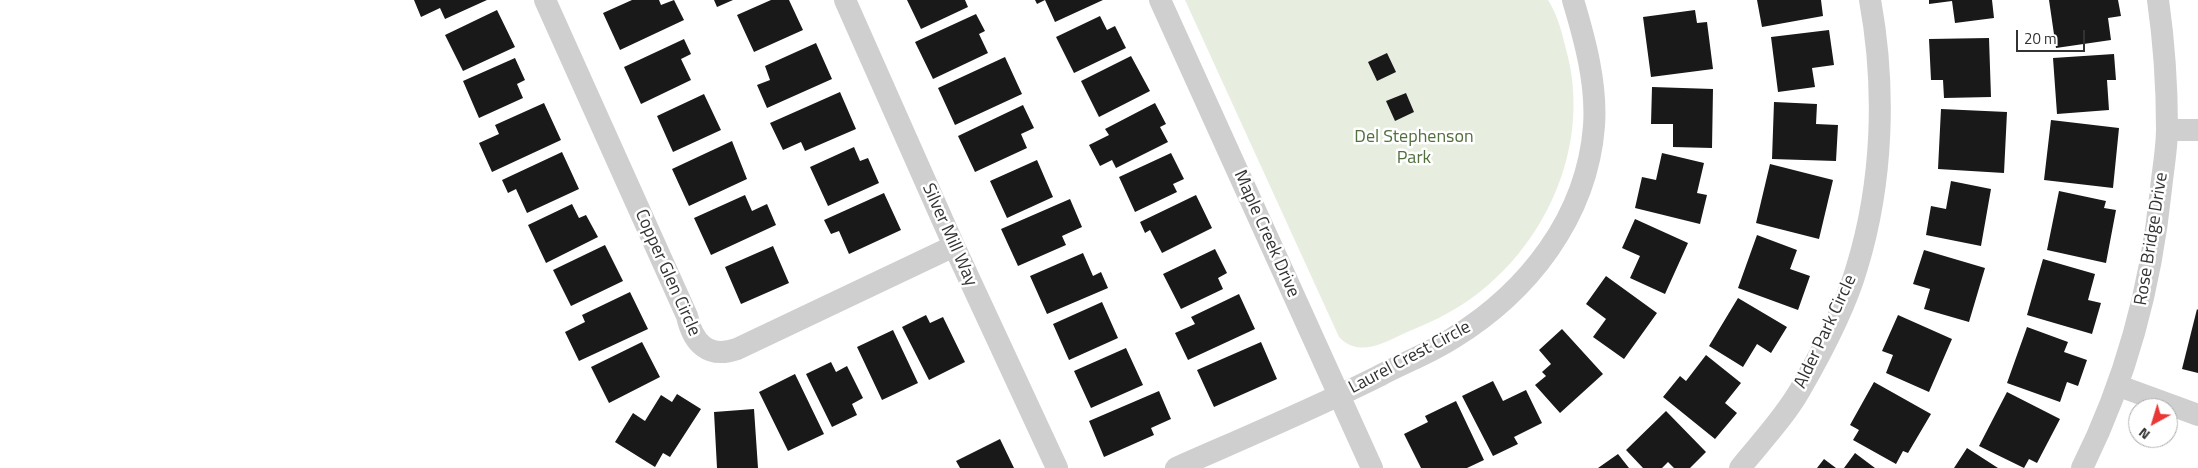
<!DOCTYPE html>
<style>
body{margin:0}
#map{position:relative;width:2198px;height:468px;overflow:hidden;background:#fff;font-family:"Titillium Web",sans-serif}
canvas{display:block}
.north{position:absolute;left:2128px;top:398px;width:50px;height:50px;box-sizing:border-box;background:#fff;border:1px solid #adadad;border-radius:50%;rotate:219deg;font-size:14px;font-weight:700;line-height:20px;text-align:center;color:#323232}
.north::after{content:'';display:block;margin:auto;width:18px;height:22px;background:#e83734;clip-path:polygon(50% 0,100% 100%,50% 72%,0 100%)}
.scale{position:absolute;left:2016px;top:30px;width:69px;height:22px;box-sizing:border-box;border:2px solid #323232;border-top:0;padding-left:6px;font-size:15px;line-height:18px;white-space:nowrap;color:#323232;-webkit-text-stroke:4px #fff;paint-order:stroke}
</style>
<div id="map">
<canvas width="2198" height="468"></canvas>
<div class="north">N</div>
<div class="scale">20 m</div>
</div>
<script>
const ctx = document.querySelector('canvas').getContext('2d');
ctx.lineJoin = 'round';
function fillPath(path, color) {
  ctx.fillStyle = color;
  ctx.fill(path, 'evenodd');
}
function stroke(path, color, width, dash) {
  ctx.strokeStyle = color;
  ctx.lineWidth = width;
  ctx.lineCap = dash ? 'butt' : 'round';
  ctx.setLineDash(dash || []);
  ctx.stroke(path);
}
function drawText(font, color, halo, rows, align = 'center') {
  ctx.font = font + ' "Titillium Web",sans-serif';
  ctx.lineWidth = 5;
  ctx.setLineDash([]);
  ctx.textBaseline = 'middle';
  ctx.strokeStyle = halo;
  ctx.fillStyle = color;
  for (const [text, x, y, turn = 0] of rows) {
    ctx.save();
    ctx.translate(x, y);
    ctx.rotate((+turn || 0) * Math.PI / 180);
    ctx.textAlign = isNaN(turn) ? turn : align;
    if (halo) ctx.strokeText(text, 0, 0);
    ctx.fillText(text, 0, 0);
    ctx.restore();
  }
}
const green = new Path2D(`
 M1185 0H1548C1559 17 1563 38 1568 57 1590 148 1545 247 1469 300 1449 314 1427 324 1405 333 1383 343 1359 358 1339 337Z`);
const building = new Path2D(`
 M414 0H487L445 19 440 8 421 17Z
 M632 0H659L661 5 674 0 684 20 620 50 603 13Z
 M714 0H733L717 7Z
 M771 0H789L803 30 754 52 737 15Z
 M907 0H965L968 7 921 29Z
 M1035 0H1103L1055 22 1045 0 1037 4Z
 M1757 0H1821L1823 16 1762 27Z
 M1929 0H1992L1994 18 1955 23 1952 1 1929 4Z
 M2049 0H2118L2121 16 2108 18 2111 40 2056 48Z
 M497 10 515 47 463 71 445 35Z
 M1695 10 1697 23 1707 22 1713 69 1651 77 1643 17Z
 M976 14 985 31 979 34 988 53 933 79 915 42Z
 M1100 16 1107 30 1115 26 1126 48 1074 73 1056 37Z
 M1829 30 1834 65 1812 68 1815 87 1778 92 1771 37Z
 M1989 38 1991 97 1944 98 1943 80H1931L1929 39Z
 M684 39 691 54 681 59 691 80 641 104 624 67Z
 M816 43 832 79 767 108 757 85 770 80 765 66Z
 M1387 53 1396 72 1377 81 1368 62Z
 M2114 54 2116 80H2107L2109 110 2057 114 2053 58Z
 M1131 56 1150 91 1099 117 1081 81Z
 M1005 57 1022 94 955 125 938 88Z
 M515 58 525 80 517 84 523 98 479 118 463 81Z
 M1652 87 1713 89 1712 148 1673 147V124H1651Z
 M840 92 856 129 805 151 801 142 783 150 770 123Z
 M1406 93 1414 112 1395 121 1386 101Z
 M704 94 721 130 673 152 657 116Z
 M1774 102 1817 104 1816 124 1838 125 1836 161 1772 159Z
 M544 103 561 140 492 172 479 143 499 134 495 125Z
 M1155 103 1166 124 1160 127 1168 142 1116 168 1112 160 1100 166 1089 145 1109 135 1105 129Z
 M1023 105 1034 128 1021 134 1027 148 975 172 958 136Z
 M1941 109 2007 112 2004 173 1938 169Z
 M2051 120 2119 128 2113 188 2044 180Z
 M732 141 747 179 689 206 672 169Z
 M854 147 860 161 868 158 879 183 828 206 810 167Z
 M562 152 579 189 527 213 516 189 508 193 502 180Z
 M1171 153 1184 179 1173 184 1177 192 1135 212 1119 177Z
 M1662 153 1704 163 1697 193 1707 195 1700 224 1635 208 1642 177 1656 180Z
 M1037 160 1053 197 1007 218 990 181Z
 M1770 164 1833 180 1819 239 1756 223Z
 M1951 181 1991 189 1981 246 1926 235 1931 206 1946 209Z
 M2059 191 2106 201 2104 208 2116 210 2106 263 2047 250Z
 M884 193 901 230 849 254 839 231 831 234 824 220Z
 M745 195 752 211 767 204 776 225 711 255 694 218Z
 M1196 195 1212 228 1162 253 1150 230 1145 233 1140 222Z
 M1070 199 1082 227 1062 236 1066 245 1018 266 1001 229Z
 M572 204 579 218 586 215 598 237 546 263 528 225Z
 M1635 219 1688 243 1665 294 1630 278 1640 256 1622 248Z
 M1757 235 1797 250 1790 269 1810 276 1798 310 1738 288Z
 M605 245 623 281 571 306 553 270Z
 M773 246 789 283 741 304 725 267Z
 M1215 249 1227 273 1218 278 1223 289 1181 309 1163 274Z
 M1924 250 1985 268 1969 322 1924 309 1930 289 1913 284Z
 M1083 253 1093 276 1101 272 1108 288 1047 314 1030 276Z
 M2043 259 2095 274 2088 300 2101 303 2092 334 2027 315Z
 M1606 276 1657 313 1624 359 1593 337 1606 319 1586 304Z
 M630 292 648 329 579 361 565 332 585 322 582 315Z
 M1239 294 1255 329 1188 360 1175 333 1195 324 1191 317Z
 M1738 298 1787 327 1771 353 1757 344 1743 367 1709 346Z
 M1102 302 1118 338 1069 360 1053 324Z
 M2197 309 2198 310V373L2182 369Z
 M926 315 930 323 943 317 965 362 929 380 902 327Z
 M1898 315 1952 339 1929 392 1886 373 1893 355 1882 351Z
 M2027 327 2068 342 2064 352 2087 360 2078 386 2067 382 2060 402 2007 383Z
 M1562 329 1603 374 1560 413 1535 385 1546 376 1542 372 1551 364 1539 350Z
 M893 330 918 383 882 400 857 347Z
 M642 342 660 377 609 403 591 367Z
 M1261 342 1277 379 1214 407 1197 370Z
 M1126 348 1143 385 1091 408 1074 371Z
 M1706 355 1741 383 1725 403 1737 413 1715 439 1663 397 1680 376 1686 381Z
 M831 362 836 372 847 366 863 398 852 404 857 415 832 427 806 374Z
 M795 374 824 434 788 451 759 392Z
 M1493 381 1503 401 1526 390 1542 423 1514 437 1518 444 1493 456 1462 396Z
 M1874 382 1931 414 1908 453 1903 451 1896 464 1853 440 1859 430 1850 425Z
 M1159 391 1171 419 1151 428 1154 435 1104 457 1089 421Z
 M2007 392 2060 419 2037 463 2029 459 2024 468 1979 446Z
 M677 394 701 409 670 457 663 453 655 467 615 442 633 413 645 421 661 395 672 402Z
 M1456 401 1484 460 1467 468H1421L1404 434 1428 422 1425 416Z
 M754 409 758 468H717L714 412Z
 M1666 411 1706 452 1690 468H1674L1668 462 1662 468H1643L1626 450Z
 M1000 439 1014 468H960L956 461Z
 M1967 448 1998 468H1954Z
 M1855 453 1875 468H1844Z
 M1618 454 1629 468H1598Z
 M1824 459 1836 468H1817Z`);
const minor = new Path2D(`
 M545 0 687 316C693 343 708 359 737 349L954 246
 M845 0 954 246 1057 468
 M1160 0 1372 468
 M2167 130H2198
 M2119 386 2198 415
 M1176 468C1244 438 1313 409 1379 376 1403 363 1430 353 1453 338 1528 292 1587 217 1594 126 1597 84 1585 40 1573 0
 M1740 468C1760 443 1784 418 1800 390 1822 352 1845 309 1857 267 1883 182 1886 87 1870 0
 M2082 468C2126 380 2151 287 2161 189 2163 169 2167 148 2167 129 2167 86 2164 42 2158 0`);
const parkNames = [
 ["Del Stephenson",1414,138],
 ["Park",1414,159]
];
const streetNames = [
 ["Maple Creek Drive",1266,234,66],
 ["Silver Mill Way",949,235,66],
 ["Rose Bridge Drive",2152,239,-81],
 ["Copper Glen Circle",667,273,66],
 ["Alder Park Circle",1826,332,-65],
 ["Laurel Crest Circle",1410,358,-28]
];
fillPath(green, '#e7eee0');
fillPath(building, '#191919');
stroke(minor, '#cfcfcf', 22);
drawText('18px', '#506f3d', '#fff', parkNames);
drawText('18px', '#323232', '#fff', streetNames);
</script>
